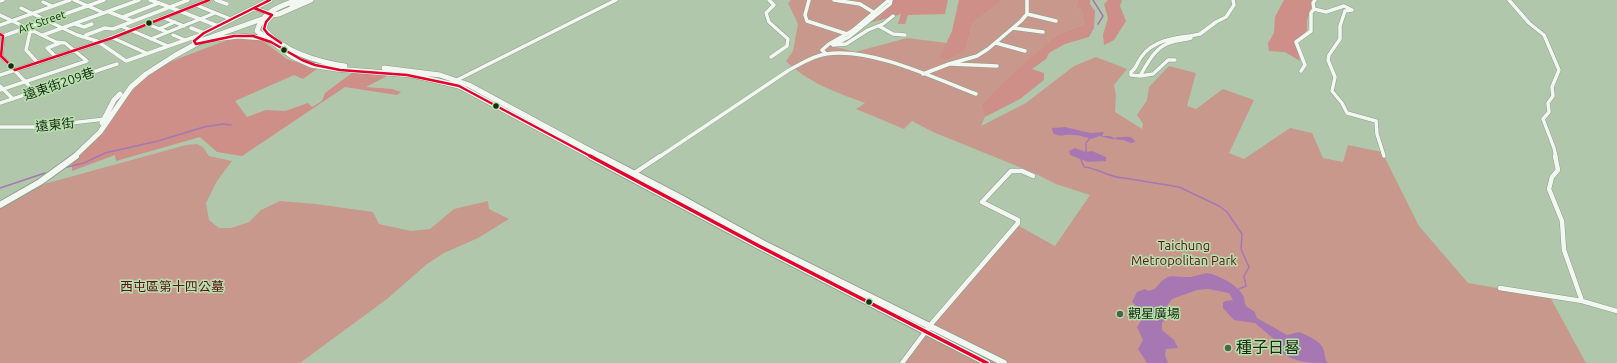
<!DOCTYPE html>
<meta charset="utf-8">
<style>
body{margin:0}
canvas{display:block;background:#b0c7ab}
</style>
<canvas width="1617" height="363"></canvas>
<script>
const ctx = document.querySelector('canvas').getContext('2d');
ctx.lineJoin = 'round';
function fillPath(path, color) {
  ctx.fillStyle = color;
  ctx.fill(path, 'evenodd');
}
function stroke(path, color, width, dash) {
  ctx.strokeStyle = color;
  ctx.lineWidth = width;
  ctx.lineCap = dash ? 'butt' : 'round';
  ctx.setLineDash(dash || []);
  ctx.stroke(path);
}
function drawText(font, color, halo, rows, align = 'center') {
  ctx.font = font + ' Ubuntu,"Noto Sans TC",sans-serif';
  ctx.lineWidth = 3;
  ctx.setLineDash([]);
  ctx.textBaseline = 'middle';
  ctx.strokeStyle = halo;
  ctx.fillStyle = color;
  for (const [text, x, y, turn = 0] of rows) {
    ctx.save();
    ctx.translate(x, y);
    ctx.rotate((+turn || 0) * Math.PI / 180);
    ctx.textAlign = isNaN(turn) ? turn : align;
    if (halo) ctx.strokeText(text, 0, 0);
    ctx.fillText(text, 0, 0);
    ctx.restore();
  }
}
const green = new Path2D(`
 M791 0H892L877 21 856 26 825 44 855 52 907 38 947 43 939 59 965 50 973 23 1003 0H1078L1076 8 1082 9 1084 25 1058 34 981 105 985 117 981 126 1026 103 1074 66 1096 57 1127 69 1114 85 1116 96 1115 112 1142 129 1143 124 1137 115 1147 100 1149 87 1169 66 1196 73 1187 106 1196 109 1223 89 1254 100 1229 153 1244 159 1290 128 1312 133 1323 158 1343 162 1348 145 1382 152 1419 226 1468 283 1550 297 1586 363H904L933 325 1019 226 1055 246 1090 195 1056 184 1034 173 933 132 912 121 904 129 856 109 865 103C836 92 808 83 786 61L793 51 798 24 788 3Z
 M197 144 203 147 209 156 232 161 217 181 206 203 209 220 219 228H231L249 222 261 210 280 201 316 204 373 212 379 224 411 231 430 229 454 209 488 201 489 209 509 219 478 238 444 253 427 264 387 299 300 363H0V207L37 186 186 145Z`);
const forest = new Path2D(`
 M892 0H948L945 14 908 15 905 24H898L901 14 877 21Z
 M959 0H1003L973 23 965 50 948 59H939L952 31Z
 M1078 0H1090V4L1095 11 1094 28 1089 37 1065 44 1049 53 1046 59 1032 69 1044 73V80L1020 99 985 117 981 105 1013 74 1058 34 1084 25 1082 9 1076 8Z
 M1108 0H1122L1120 6 1126 21 1114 40 1104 45 1103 35 1108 18 1104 4Z
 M1284 0H1314L1307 20V30L1296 44 1300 61 1285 52 1269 51 1268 43 1274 33 1275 17Z
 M245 38 263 41 287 59 317 69 303 79 294 75 235 101 247 117 266 110 285 111 308 103 312 107 322 101 325 93 352 73 389 75 366 87 392 89 401 92 397 95 345 87 242 156 217 152 200 137 116 161 115 155 72 171V162L95 141 112 119 125 98 142 80 167 63 230 39Z`);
const water = new Path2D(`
 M1065 127 1090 133 1104 132 1102 136H1110L1116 139V137C1123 138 1132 134 1135 142L1131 143 1124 140 1112 139 1099 136 1092 139C1085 137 1079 135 1072 135 1065 134 1060 138 1053 133L1052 128Z
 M1075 148 1086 152 1092 151 1106 157V161L1088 162 1070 155 1069 151Z
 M1207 273C1218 275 1236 284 1242 294 1245 297 1244 302 1246 306L1255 312 1257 318 1287 335 1299 332C1308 336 1322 341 1324 351 1325 356 1325 359 1328 363 1311 363 1296 363 1282 353V346L1255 323 1234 320 1223 308V303L1225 301 1233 300 1229 293 1208 289 1197 290 1172 299 1166 307 1165 319 1162 323V330L1174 340 1178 348 1166 349 1165 355 1168 363H1147L1138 349 1143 340 1137 327 1142 319 1143 312 1132 302 1137 292 1145 289 1148 291 1155 289C1169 270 1172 278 1191 277 1196 276 1202 274 1207 273Z`);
const stream = new Path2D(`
 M1093 0 1103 16 1098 24
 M1086 152V143L1090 138
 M1082 159 1081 160 1084 167C1098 168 1110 178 1124 178L1179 187 1219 206 1227 212 1242 234 1241 249 1249 267 1244 276 1246 286 1239 289
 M63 168 84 163 105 153 158 141 204 127 223 124 231 125
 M0 188 45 173`);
const streetFar1 = new Path2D(`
 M74 0 104 13
 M150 0 159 3
 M216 0 227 4
 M769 0 774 5 766 13 769 22 788 39 787 46 771 57
 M809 0 805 15 807 21 847 34
 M834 0 860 4 873 12
 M891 0 890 4 849 37 833 45 846 44 868 30 883 24 893 16
 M1509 0 1529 23 1544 35 1559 70 1552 87 1553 96 1548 103 1549 112 1543 119 1554 148 1556 157
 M0 1 3 0
 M43 2 52 6
 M196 5 228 18
 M21 8 77 35 97 41 126 61 200 35
 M254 8 269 13
 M1314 9 1326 12 1344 6 1352 10 1345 11 1340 26V39L1329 55 1328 60 1335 77 1332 91 1342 103 1347 113 1376 121 1377 134 1384 156
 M1314 9 1313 3 1315 0
 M109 12 132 21
 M1027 14 1056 21
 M0 15 56 42 65 43 87 61 0 90
 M123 17 159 3 218 26
 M164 18 184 26
 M75 24 84 27 92 24
 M147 24 167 32
 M0 25 70 0
 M121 26 168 46
 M879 26 893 34 905 35
 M191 28 204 33
 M1013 28 1043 32
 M159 29 175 22
 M34 31 30 32 26 50 38 63
 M0 34 3 36 1 56 35 92
 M43 35 139 0
 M86 35 105 28 113 29 188 0
 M173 35 185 40
 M3 36 104 0
 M1190 36 1191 38C1185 40 1178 40 1172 42 1156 46 1148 62 1140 76L1131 75V72C1137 68 1137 62 1142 56 1153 41 1172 38 1190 36Z
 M1190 36 1200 34 1216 22 1226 17 1234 5 1233 0
 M113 38 146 53
 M151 39 215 13
 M996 43 1025 51
 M826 54 822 50 829 44 852 31 889 0
 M56 57 47 48 60 43
 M951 64 997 66
 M1301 71 1305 65 1296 42 1311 31V13L1314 9
 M923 74 949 64 977 56 988 49 1021 21 1027 14V0
 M0 75 100 42 209 0
 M1140 76 1153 74 1168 60H1175
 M455 81 616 0
 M0 86 13 99
 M0 103 117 64
 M0 127H36L105 119
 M659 157 789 70C801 64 812 56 826 54 870 47 934 78 976 94`);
const street = new Path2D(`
 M1555 156 1558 170 1552 177 1549 189 1562 221 1564 250 1582 301
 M633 174 660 156
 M1500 288 1582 301 1617 311
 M902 363 932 323 1018 223V220L982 202 1011 171H1022L1033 176`);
const secondaryFar1 = new Path2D(`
 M297 0C280 6 262 12 257 31L293 57 311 65 336 69 412 75 459 86 592 157
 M292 6 307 0
 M269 13 272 15 266 22 264 29C281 51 318 62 345 66
 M272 15 279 14 311 0
 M215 39 238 36 263 38
 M194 41 204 33 270 0
 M384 68 440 75 469 85 602 157
 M102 123 114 100 120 94
 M74 157 100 132 131 87 146 74 174 56 203 40 262 19`);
const secondary = new Path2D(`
 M590 156 759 246 987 363
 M600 156 677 196 764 244 1004 363
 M0 205 40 182 76 156`);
const bus1Far1 = new Path2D(`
 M270 0 204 33 194 41 196 44 234 36H253L271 42 302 60 315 65 340 70 407 75 450 84 459 86 592 157
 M254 8 272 15 266 22 264 29 268 34 281 43
 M0 34 3 36 1 56 15 70
 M15 70 112 38 209 0`);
const bus1 = new Path2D(`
 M590 156 759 246 987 363`);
const markers = [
 [149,23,3.5,"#1b2b17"],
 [284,50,3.5,"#1b2b17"],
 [11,66,3.5,"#1b2b17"],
 [496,106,3.5,"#1b2b17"],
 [869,302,3.5,"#1b2b17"],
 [1120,314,4,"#4f624b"],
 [1228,348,4,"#4f624b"]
];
const farStreetnames = [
 ["Art Street",42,22,-19]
];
const streetNames = [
 ["遠東街209巷",59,84,-19],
 ["遠東街",55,125,-6]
];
const parkNames = [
 ["Taichung",1184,246],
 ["Metropolitan Park",1184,261],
 ["西屯區第十四公墓",172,287]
];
const poiNames = [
 ["觀星廣場",1128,314]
];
const nearPoinames = [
 ["種子日晷",1236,348]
];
fillPath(green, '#c8988d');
fillPath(forest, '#cd8f87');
fillPath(water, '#a777b3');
stroke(stream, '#a777b3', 1.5);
stroke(streetFar1, '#8d9f89', 4.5);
stroke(street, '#8d9f89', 5.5);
stroke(secondaryFar1, '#8d9f89', 6);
stroke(secondary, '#8d9f89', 8);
stroke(streetFar1, '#f3f7f2', 3.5);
stroke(street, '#f3f7f2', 4.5);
stroke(secondaryFar1, '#f3f7f2', 5);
stroke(secondary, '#f3f7f2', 6);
stroke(bus1Far1, '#e4002b', 2.5);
stroke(bus1, '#e4002b', 3.5);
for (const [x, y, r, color] of markers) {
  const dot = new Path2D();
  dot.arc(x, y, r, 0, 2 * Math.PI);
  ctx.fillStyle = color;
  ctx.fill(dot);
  stroke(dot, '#b6e0ab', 1.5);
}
drawText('11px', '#1b2b17', '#b6e0ab', farStreetnames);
drawText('13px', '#1b2b17', '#b6e0ab', streetNames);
drawText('13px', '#630f1b', '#b6e0ab', parkNames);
drawText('13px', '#1b2b17', '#b6e0ab', poiNames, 'left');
drawText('16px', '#1b2b17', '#b6e0ab', nearPoinames, 'left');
</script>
